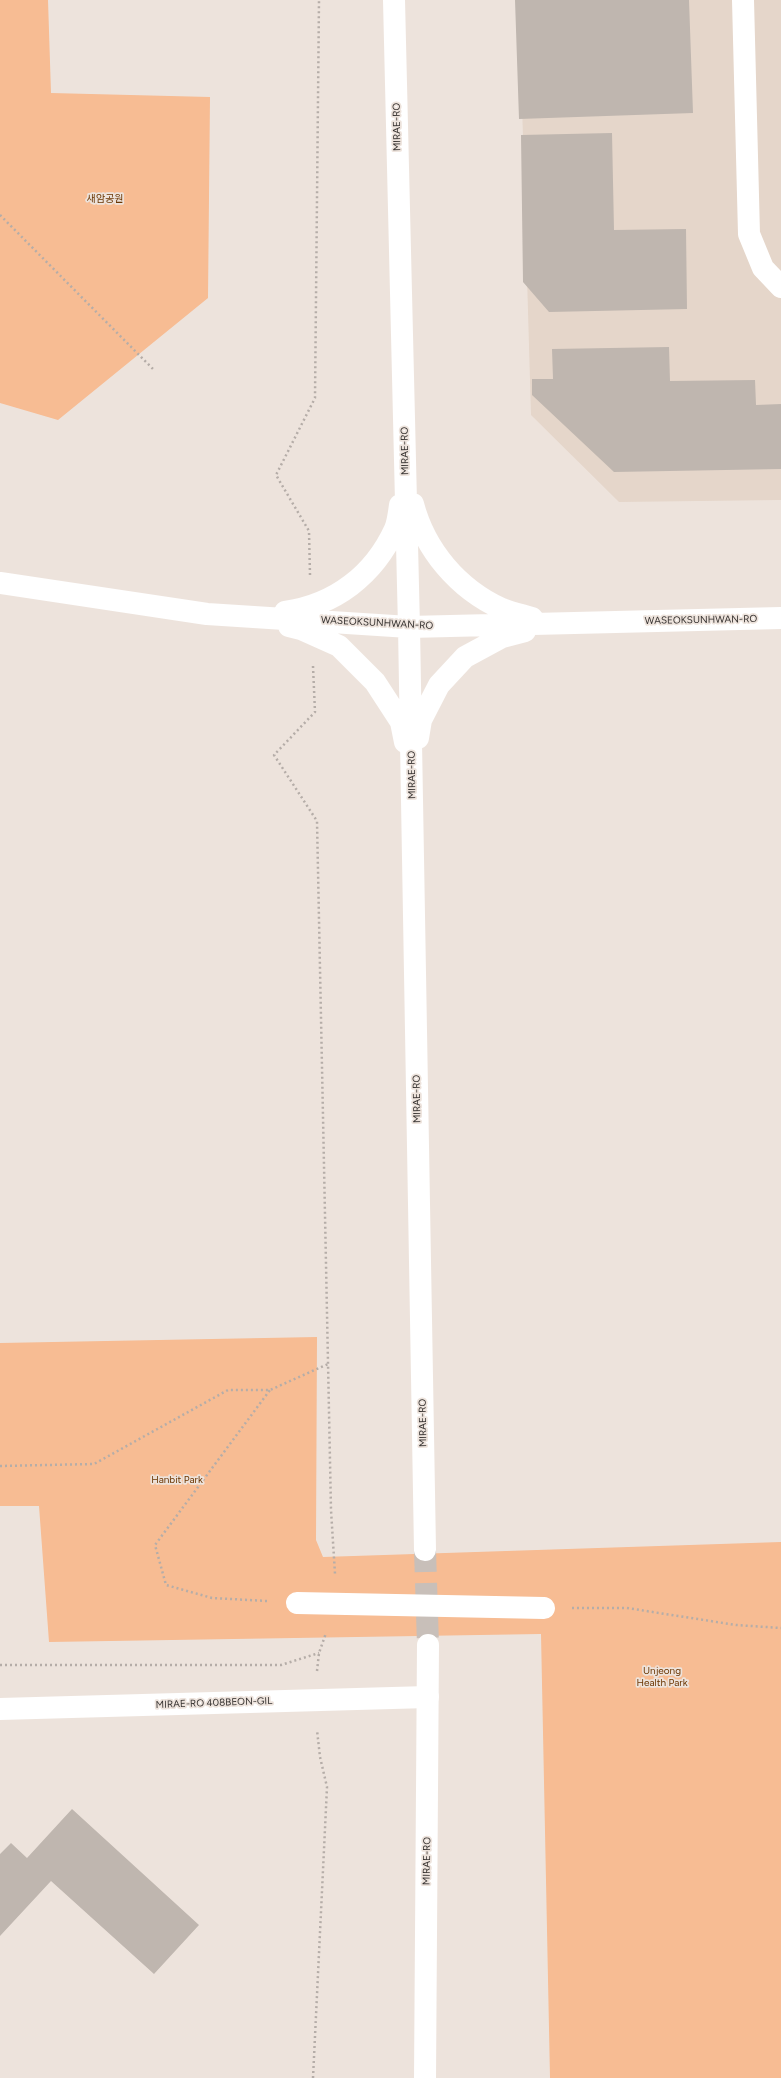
<!DOCTYPE html>
<meta charset="utf-8">
<style>
body{margin:0}
canvas{display:block;background:#ede3dc}
</style>
<canvas width="781" height="2078"></canvas>
<script>
const ctx = document.querySelector('canvas').getContext('2d');
ctx.lineJoin = 'round';
function fillPath(path, color) {
  ctx.fillStyle = color;
  ctx.fill(path, 'evenodd');
}
function stroke(path, color, width, dash) {
  ctx.strokeStyle = color;
  ctx.lineWidth = width;
  ctx.lineCap = dash ? 'butt' : 'round';
  ctx.setLineDash(dash || []);
  ctx.stroke(path);
}
function drawText(font, color, halo, rows, align = 'center') {
  ctx.font = font + ' Figtree,"Noto Sans KR",sans-serif';
  ctx.lineWidth = 3.5;
  ctx.setLineDash([]);
  ctx.textBaseline = 'middle';
  ctx.strokeStyle = halo;
  ctx.fillStyle = color;
  for (const [text, x, y, turn = 0] of rows) {
    ctx.save();
    ctx.translate(x, y);
    ctx.rotate((+turn || 0) * Math.PI / 180);
    ctx.textAlign = isNaN(turn) ? turn : align;
    if (halo) ctx.strokeText(text, 0, 0);
    ctx.fillText(text, 0, 0);
    ctx.restore();
  }
}
const built = new Path2D(`
 M519 0H781V500L619 502 531 415Z`);
const green = new Path2D(`
 M0 0H48L51 93 210 97 208 298 58 420 0 403Z
 M317 1337 316 1540 323 1557 781 1542V2078H550L541 1634 49 1642 39 1506H0V1343Z`);
const building = new Path2D(`
 M515 0H689L693 113 519 119Z
 M612 133 614 230 686 229 687 309 549 312 523 282 521 135Z
 M669 347 670 381 755 380 756 405 781 404V469L614 472 532 395V379H553L552 349Z
 M72 1809 199 1925 154 1974 51 1881 0 1936V1854L11 1843 27 1858Z`);
const secondaryTunnel = new Path2D(`
 M425 1550 428 1645`);
const path = new Path2D(`
 M0 215 155 371
 M310 575 309 531 276 475 315 398 319 0
 M313 666 315 712 274 755 317 821 331 1510 335 1574
 M0 1466 94 1464 228 1390H270L328 1364
 M267 1601 212 1598 166 1585 155 1545 270 1390
 M572 1608H627L736 1625 781 1628
 M0 1665H281L319 1653
 M317 1671 319 1653 326 1633
 M313 2078 327 1787 320 1757 317 1730`);
const street = new Path2D(`
 M743 0 749 234 763 268 781 287
 M297 1603 544 1608
 M0 1709 428 1697`);
const secondary = new Path2D(`
 M394 0 409 627 425 1550
 M413 504C425 550 458 589 502 609 512 613 522 615 532 618
 M0 583 207 614 409 627 781 618
 M285 612C335 605 374 575 395 529 398 522 399 512 400 505
 M289 626 301 629 339 646 375 682 401 722 405 742
 M418 738 421 720 439 685 465 657 502 637 525 631
 M425 2078 428 1645`);
const streetNames = [
 ["MIRAE-RO",397,127,-91],
 ["MIRAE-RO",405,451,-91],
 ["WASEOKSUNHWAN-RO",701,620,-1],
 ["WASEOKSUNHWAN-RO",377,623,3],
 ["MIRAE-RO",412,775,-91],
 ["MIRAE-RO",417,1099,-91],
 ["MIRAE-RO",423,1423,-91],
 ["MIRAE-RO 408BEON-GIL",214,1703,-2],
 ["MIRAE-RO",427,1861,-89]
];
const parkNames = [
 ["새암공원",105,199],
 ["Hanbit Park",177,1480],
 ["Unjeong",662,1671],
 ["Health Park",662,1683]
];
fillPath(built, '#e5d6ca');
fillPath(green, '#f7bc93');
fillPath(building, '#bfb6af');
stroke(secondaryTunnel, '#c8bfb9', 22, [22, 11]);
stroke(path, '#b5ada8', 2.5, [2, 3]);
stroke(street, '#fff', 22);
stroke(secondary, '#fff', 22);
drawText('10px', '#35312f', '#ede3dc', streetNames);
drawText('10px', '#6b3602', '#ede3dc', parkNames);
</script>
